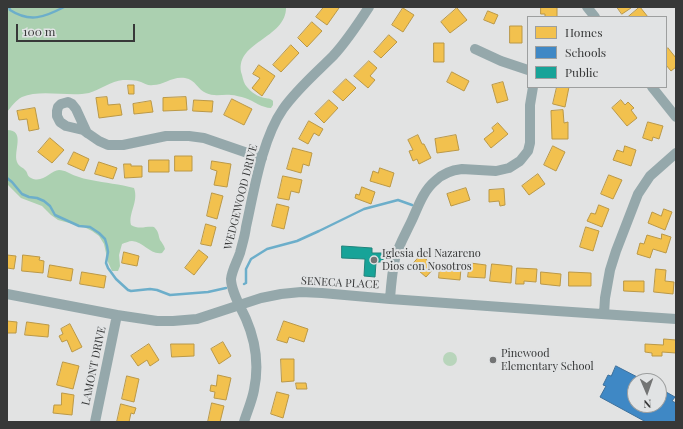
<!DOCTYPE html>
<style>
body{margin:0}
#map{position:relative;width:683px;height:429px;overflow:hidden;background:#e2e3e3;font-family:"Playfair Display",serif}
canvas{display:block}
.frame{position:absolute;inset:0;border:8px solid #373838;pointer-events:none}
.legend{position:absolute;left:527px;top:16px;width:140px;height:72px;box-sizing:border-box;background:#e1e3e4;border:1px solid #9d9f9f;margin:0;padding:5px 7px;list-style:none;font-size:12px;color:#373838}
.legend li{display:flex;align-items:center;gap:8px;height:20px}
.legend b{width:20px;border:1px solid #9d9f9f}
.north{position:absolute;left:627px;top:373px;width:40px;height:40px;box-sizing:border-box;background:#e1e3e4;border:1px solid #9d9f9f;border-radius:50%;rotate:178deg;font-size:11px;font-weight:700;line-height:16px;text-align:center;color:#373838}
.north::after{content:'';display:block;margin:auto;width:14px;height:18px;background:#737474;clip-path:polygon(50% 0,100% 100%,50% 72%,0 100%)}
.scale{position:absolute;left:16px;top:24px;width:119px;height:18px;box-sizing:border-box;border:2px solid #373838;border-top:0;padding-left:5px;font-size:12px;line-height:14px;white-space:nowrap;color:#373838;-webkit-text-stroke:3px #e1e3e4;paint-order:stroke}
</style>
<div id="map">
<canvas width="683" height="429"></canvas>
<div class="frame"></div>
<ul class="legend">
<li><b style="height:11px;background:#f2c14e"></b>Homes</li>
<li><b style="height:11px;background:#3f88c5"></b>Schools</li>
<li><b style="height:11px;background:#17a398"></b>Public</li>
</ul>
<div class="north">N</div>
<div class="scale">100 m</div>
</div>
<script>
const ctx = document.querySelector('canvas').getContext('2d');
ctx.lineJoin = 'round';
function fillPath(path, color) {
  ctx.fillStyle = color;
  ctx.fill(path, 'evenodd');
}
function stroke(path, color, width, dash) {
  ctx.strokeStyle = color;
  ctx.lineWidth = width;
  ctx.lineCap = dash ? 'butt' : 'round';
  ctx.setLineDash(dash || []);
  ctx.stroke(path);
}
function drawText(font, color, halo, rows, align = 'center') {
  ctx.font = font + ' "Playfair Display",serif';
  ctx.lineWidth = 4;
  ctx.setLineDash([]);
  ctx.textBaseline = 'middle';
  ctx.strokeStyle = halo;
  ctx.fillStyle = color;
  for (const [text, x, y, turn = 0] of rows) {
    ctx.save();
    ctx.translate(x, y);
    ctx.rotate((+turn || 0) * Math.PI / 180);
    ctx.textAlign = isNaN(turn) ? turn : align;
    if (halo) ctx.strokeText(text, 0, 0);
    ctx.fillText(text, 0, 0);
    ctx.restore();
  }
}
const green = new Path2D(`
 M443 359a7 7 0 1 1 14 0a7 7 0 1 1-14 0Z`);
const forest = new Path2D(`
 M7 7H286C287 39 232 42 242 75 243 79 244 84 247 87 251 92 258 97 265 98 269 99 270 98 273 101V105L271 108C262 108 254 101 245 98 241 97 235 95 231 95 223 94 214 97 206 93 198 90 196 80 185 78 172 76 164 85 153 85 148 86 146 84 141 82 136 80 129 80 123 80 111 81 100 90 89 93 69 97 40 89 22 97 16 100 11 107 7 112Z
 M7 130C26 130 13 151 17 162 19 167 23 167 26 171 28 174 27 176 31 178 43 184 51 170 59 170 65 170 70 174 76 176 81 178 86 179 91 180 105 183 120 184 134 188 139 202 128 213 131 225 139 230 146 226 154 227 159 232 158 234 160 240 162 243 164 245 165 249L162 253C150 255 144 242 132 241 129 241 125 243 122 244L119 255 120 266 118 271H112L108 262 104 244 99 236 92 231 84 227 58 220 51 215 42 206 21 198 7 184Z`);
const homes = new Path2D(`
 M324 7H337L339 8 327 25 316 17Z
 M541 7H557V17H545V14H541Z
 M617 7H631V8L622 14Z
 M640 7 648 17H628Z
 M403 8 414 15 403 32 392 25Z
 M457 8 467 20 450 33 441 22Z
 M488 11 498 15 494 24 484 20Z
 M312 22 322 31 307 47 298 38Z
 M510 26H522V43H510Z
 M389 35 397 42 381 58 374 52Z
 M434 43H444V62H434Z
 M291 45 299 53 281 72 273 65Z
 M668 48 676 58V67L671 71 666 65V50Z
 M369 61 377 68 370 76 375 80 368 88 354 76Z
 M259 65 275 76 262 96 252 88 260 78 253 74Z
 M452 72 469 81 464 91 447 82Z
 M346 79 356 88 343 101 333 92Z
 M503 82 508 100 497 103 492 85Z
 M128 85H134V94H129Z
 M557 87H569L565 107 553 104Z
 M107 97 108 105 120 104 122 115 99 118 96 98Z
 M186 97 187 110 163 111V98Z
 M232 99 252 109 244 125 224 115Z
 M194 100 213 101 212 112 193 111Z
 M329 100 338 108 324 123 315 114Z
 M621 100 625 105 628 102 634 108 631 110 637 118 627 126 612 108Z
 M151 101 153 112 134 114 133 104Z
 M35 108 39 129 29 131 27 119 19 120 17 111Z
 M563 110 564 123 568 122V139H552L551 111Z
 M309 121 323 129 319 136 314 133 308 144 299 139Z
 M648 122 663 126 659 139 653 137 652 141 643 138Z
 M498 123 508 134 491 148 484 139 494 131 492 128Z
 M418 135 422 144H424L431 158 419 164 417 159 413 161 409 151 413 150 408 140Z
 M456 135 459 150 437 153 435 139Z
 M50 138 64 150 52 163 38 152Z
 M553 146 565 152 556 171 544 165Z
 M625 146 636 150 631 166 613 160 617 150 623 152Z
 M293 148 312 153 309 166 303 164 301 173 287 169Z
 M74 152 89 159 84 171 68 164Z
 M175 156H192V171H175Z
 M149 160H169V172H149Z
 M212 161 231 164 227 187 214 185 217 171 211 169Z
 M99 162 117 168 113 179 95 174Z
 M124 164H131V166H142V177L125 178Z
 M380 168 394 173 390 187 370 181 373 171 378 173Z
 M538 174 545 184 529 195 522 186Z
 M609 175 622 180 613 199 601 194Z
 M283 176 302 180 299 193 291 191 289 200 278 198Z
 M362 187 375 192 371 204 355 198 356 194 359 195Z
 M466 188 470 200 451 206 447 194Z
 M504 189 505 205 500 206 499 201 489 202V190Z
 M212 193 223 196 217 219 207 216Z
 M277 204 289 207 284 229 272 226Z
 M599 205 609 209 602 227 587 221 591 213 595 214Z
 M664 209 672 212 665 230 648 223 652 212 661 216Z
 M206 224 216 227 211 246 201 244Z
 M586 227 599 231 593 251 580 247Z
 M662 234 671 237 666 253 653 249 650 258 637 254 640 243 644 244 647 235 661 239Z
 M199 250 208 257 194 275 185 268Z
 M124 252 139 256 137 266 122 263Z
 M7 255 16 256 14 269 7 268Z
 M23 255 40 257 39 260 44 261 43 273 22 271Z
 M421 255 435 267 426 277 412 265Z
 M470 263 486 265 485 278 468 277Z
 M492 264 512 266 511 283 490 281Z
 M50 265 73 269 71 281 48 277Z
 M440 266 461 268 460 280 439 278Z
 M517 268 537 269 536 282 524 281V284H516Z
 M656 269 666 270 665 281 674 282 673 294 654 292Z
 M82 272 106 276 104 288 80 284Z
 M541 272 561 274 560 286 541 284Z
 M569 272 591 273V286H569Z
 M624 281H644V292L624 291Z
 M7 321 17 322 16 333H7Z
 M284 321 308 329 304 342 289 337 287 343 277 340Z
 M27 322 49 325 48 337 25 335Z
 M70 324 82 347 72 352 67 340 62 342 59 336 63 334 61 329Z
 M664 339 676 340V353L662 352V356H652V353L645 352V344L663 345Z
 M223 342 231 356 219 364 211 349Z
 M149 344 159 360 150 366 147 360 138 366 131 356Z
 M171 344H194V356L172 357Z
 M281 359H294V381L282 382Z
 M63 362 79 366 73 389 57 385Z
 M218 375 231 378 226 400 214 398 215 392 210 391 211 385 216 386Z
 M127 376 139 379 134 402 122 399Z
 M296 383H306L307 389H297Z
 M277 392 289 395 283 418 271 414Z
 M62 393 74 395 72 415 53 413 54 405H61Z
 M212 403 224 406 220 422H208Z
 M121 404 136 408 134 414 131 413 129 422H117Z`);
const schools = new Path2D(`
 M616 366 645 381H635V405H659V388L675 397 672 401 676 403V422H646L600 397 606 386 603 385 608 375 611 376Z`);
const public = new Path2D(`
 M342 246 372 248V253H383V262H376L375 277 364 276 365 259 342 258Z`);
const stream = new Path2D(`
 M9 7 10 10C30 23 45 17 64 7
 M7 178 12 182 22 194 29 197 37 198 44 201 50 206 55 215 79 226 90 227 99 233 105 239 107 246 108 252 106 263 108 268 116 279 128 290 131 291 150 289 157 290 170 295 208 292 226 288
 M244 284 246 283V269L251 259 267 249 297 241 319 231 364 209 398 200 412 205`);
const minor = new Path2D(`
 M587 7 595 17
 M475 49 501 61 528 70
 M652 87 676 117
 M87 133 76 109 72 104 68 102 61 104 58 107 57 111V116L60 122 66 126 83 130 99 141 108 145H123L166 136H189L204 138 262 158
 M7 294 117 315 157 321H173L197 319 261 298 281 294 301 292 322 293 390 299 557 311 676 319
 M390 299C391 285 392 272 395 259 398 246 406 233 412 220 418 207 423 191 435 181 442 174 453 170 462 169L496 171 509 168 520 161 528 151 530 143V105L533 87
 M604 314 605 298 610 270 616 251 638 194 650 176 676 153
 M95 422 117 315
 M244 422C247 412 252 401 254 390 259 366 256 342 246 319 241 308 231 291 231 279 232 270 237 262 240 253 242 245 245 236 246 227 254 191 262 139 283 109 297 89 316 73 333 56 347 41 358 24 369 7`);
const markers = [
 [374,260,4,"#737474"],
 [493,360,4,"#737474"]
];
const streetNames = [
 ["WEDGEWOOD DRIVE",241,197,-76],
 ["SENECA PLACE",340,283,3],
 ["LAMONT DRIVE",94,366,-78]
];
const poiNames = [
 ["Iglesia del Nazareno",382,254],
 ["Dios con Nosotros",382,267],
 ["Pinewood",501,354],
 ["Elementary School",501,367]
];
fillPath(green, '#b8d5bb');
fillPath(forest, '#abd0b0');
fillPath(homes, '#f2c14e');
stroke(homes, '#ba9847', 1);
fillPath(schools, '#3f88c5');
stroke(schools, '#3d709b', 1);
fillPath(public, '#17a398');
stroke(public, '#21837b', 1);
stroke(stream, '#6caeca', 2.5);
stroke(minor, '#95a8ab', 10);
for (const [x, y, r, color] of markers) {
  const dot = new Path2D();
  dot.arc(x, y, r, 0, 2 * Math.PI);
  ctx.fillStyle = color;
  ctx.fill(dot);
  stroke(dot, '#e1e3e4', 1.5);
}
drawText('11px', '#373838', '#e1e3e4', streetNames);
drawText('11px', '#373838', '#e1e3e4', poiNames, 'left');
</script>
